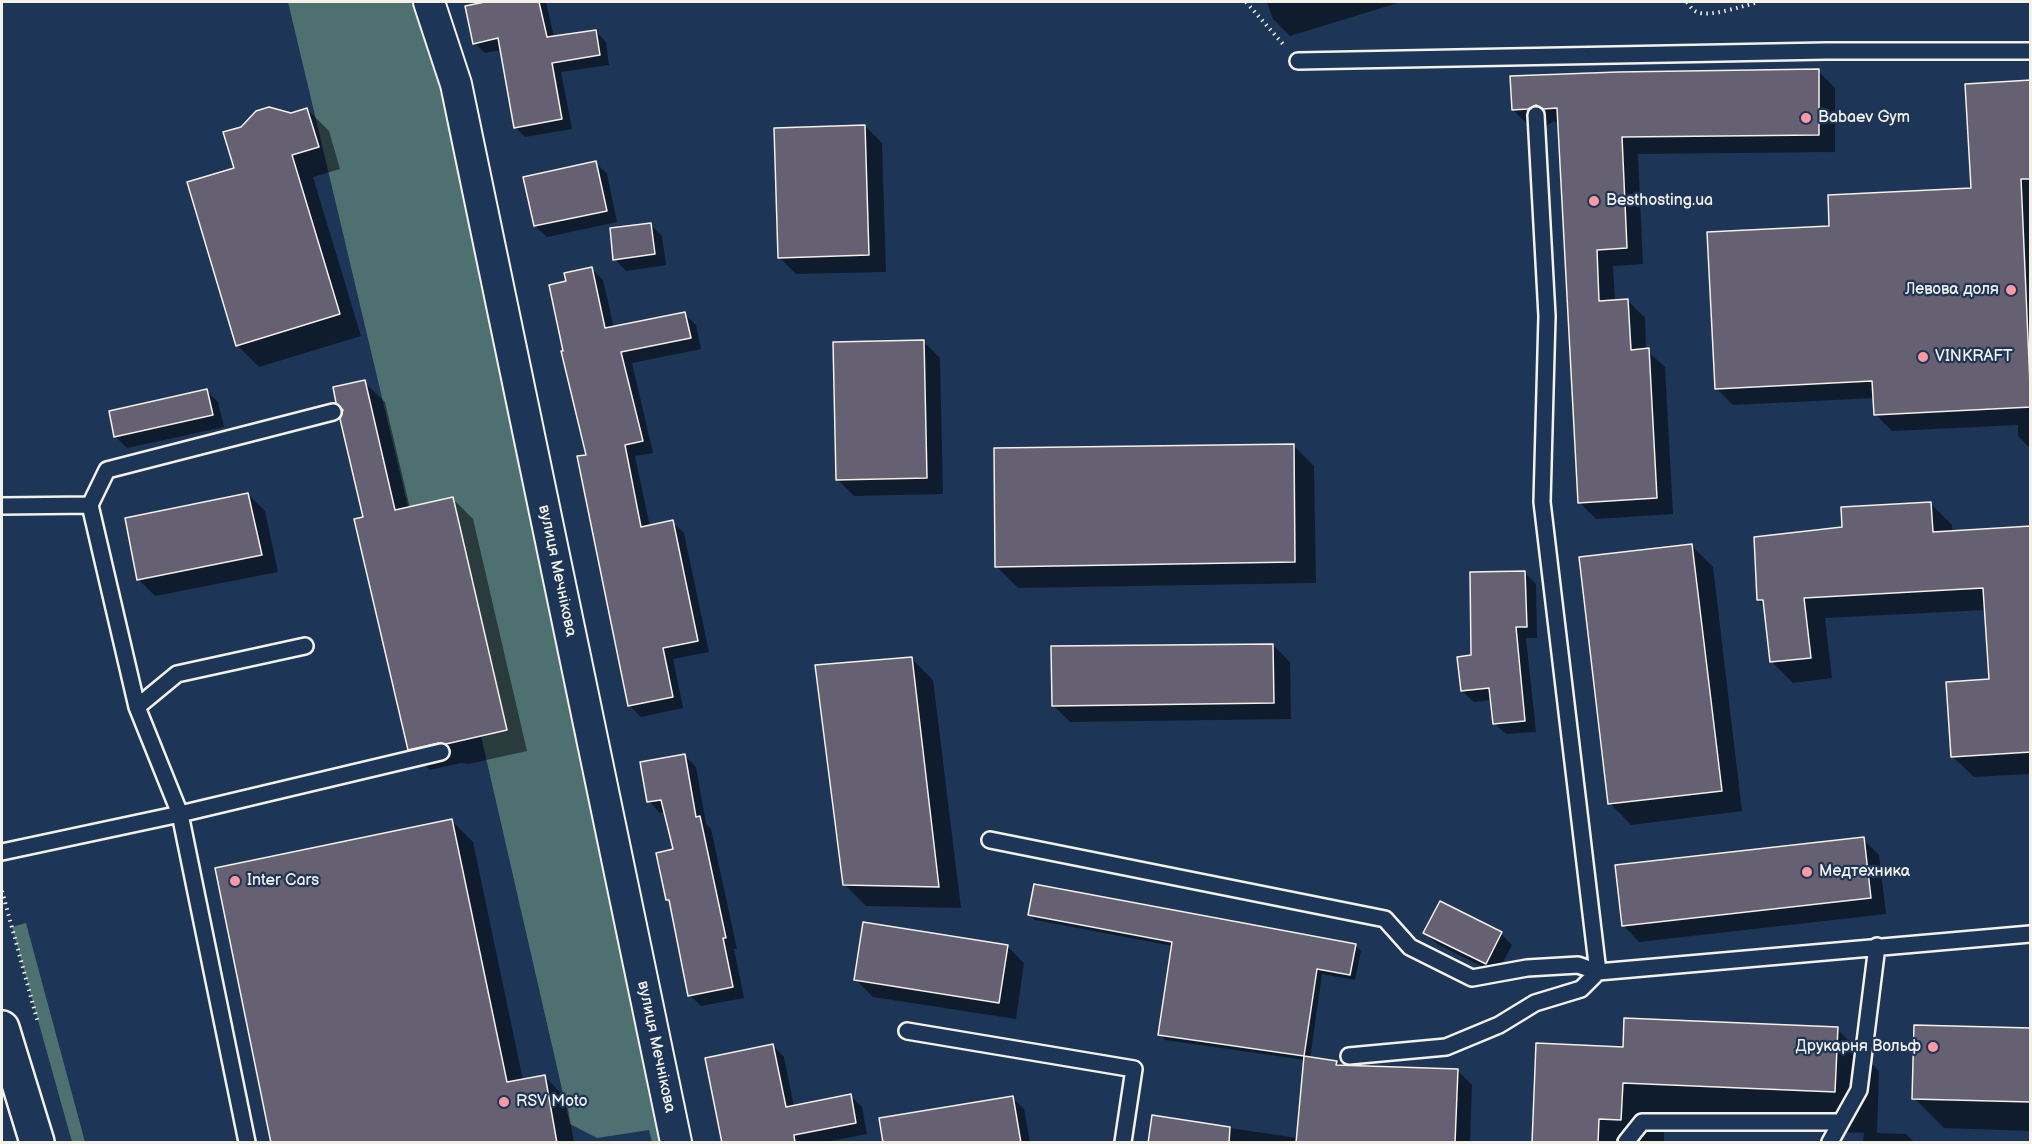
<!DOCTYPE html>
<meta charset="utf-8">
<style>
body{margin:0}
#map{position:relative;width:2032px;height:1144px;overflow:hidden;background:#1d3557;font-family:"Balsamiq Sans",sans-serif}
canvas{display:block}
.frame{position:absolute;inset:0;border:3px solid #f4f1e8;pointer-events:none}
</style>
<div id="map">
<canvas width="2032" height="1144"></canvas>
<div class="frame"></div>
</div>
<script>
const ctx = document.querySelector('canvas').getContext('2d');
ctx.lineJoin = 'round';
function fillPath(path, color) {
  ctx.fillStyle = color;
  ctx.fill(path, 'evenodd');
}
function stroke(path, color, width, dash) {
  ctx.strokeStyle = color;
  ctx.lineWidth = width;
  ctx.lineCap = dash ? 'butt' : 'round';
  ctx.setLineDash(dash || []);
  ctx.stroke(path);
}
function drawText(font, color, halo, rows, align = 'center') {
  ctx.font = font + ' "Balsamiq Sans",sans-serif';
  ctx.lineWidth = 4.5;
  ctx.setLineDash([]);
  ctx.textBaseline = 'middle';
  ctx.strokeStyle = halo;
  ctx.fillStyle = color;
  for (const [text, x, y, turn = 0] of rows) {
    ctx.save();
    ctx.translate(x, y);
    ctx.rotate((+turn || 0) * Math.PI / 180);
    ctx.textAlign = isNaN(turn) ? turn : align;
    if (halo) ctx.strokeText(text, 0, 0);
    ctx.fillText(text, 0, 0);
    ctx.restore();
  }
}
const green = new Path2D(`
 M288 2H429L676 1142H652L649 1130 597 1138 570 1124 481 736 453 497 408 507Z
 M26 923 85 1142H72L12 927Z`);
const shadow = new Path2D(`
 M492 2H546L554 37 596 31 606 42 609 65 561 72 572 129 525 137 515 127 501 50 485 53 475 43 467 7Z
 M1267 2H1401L1290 36 1273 19Z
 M1818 71 1835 88V152L1638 154 1643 264 1613 266 1615 301H1628L1645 318 1646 350 1665 367 1673 514 1596 519 1579 502 1559 124 1554 121 1546 126 1530 127 1513 110 1512 77ZM1542 100 1543 103 1527 112V108Z
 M2030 82V448L2018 436V425L1892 431 1875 414V398L1733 405 1717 389 1831 227 1972 189Z
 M307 109 329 131 340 169 313 177 361 336 259 367 237 345 235 169 242 128Z
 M865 126 882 143 886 272 796 274 779 257Z
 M596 163 607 174 617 222 547 237 535 226Z
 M650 224 662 236 666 265 626 271 615 259Z
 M592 269 603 280 614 328 685 314 696 325 701 349 632 363 653 453 635 456 650 527 672 522 684 533 709 652 673 659 683 708 641 717 629 705 588 456 564 352 568 283Z
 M923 341 940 358 943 494 854 496 837 479Z
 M364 382 385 402 410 508 452 498 473 519 527 751 468 764 461 763 430 770 409 749 365 518Z
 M207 391 218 402 224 427 127 448 116 437 110 412Z
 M1293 445 1314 466 1316 583 1018 588 997 567Z
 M248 494 265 511 278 572 155 596 138 579Z
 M1931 504 1952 525V532L2030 527V774L1974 777 1952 756 1990 680 1986 610 1825 618 1832 678 1793 683 1772 662 1765 607 1758 600 1844 528Z
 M1692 546 1713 567 1742 811 1631 825 1610 803Z
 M1525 573 1536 584 1537 638H1526L1536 732 1506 734 1494 723 1492 700 1474 702 1462 691Z
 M1273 645 1290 662 1291 719 1070 722 1053 705Z
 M911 658 933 680 961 908 866 906 844 884Z
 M684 755 696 767 706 824 711 829 737 949H734L744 998 701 1006 690 995 671 902 668 899 675 851 666 812 660 813 649 801Z
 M451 820 473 842 523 1080 544 1076 566 1098 574 1142H272Z
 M1863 839 1879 855 1886 914 1639 942 1623 925Z
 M1030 915 1355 945 1361 951 1355 980 1322 974 1310 1059 1336 1062 1340 1067 1457 1070 1472 1085 1470 1142H1150L1154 1117 1298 1138 1305 1060 1165 1040 1160 1034 1173 946 1035 920Z
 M1425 933 1501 934 1512 945 1497 974 1437 944Z
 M1007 946 1024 963 1016 1019 873 997 856 980Z
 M1837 1029 1879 1071 1877 1133 1906 1134 1914 1142H1863L1864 1133 1664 1124V1142H1534L1625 1048Z
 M2030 1030V1131L1944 1128 1914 1098Z
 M773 1046 784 1057 794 1107 851 1096 862 1107 867 1134 825 1142H723Z
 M1013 1098 1024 1109 1030 1142H885Z`);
const building = new Path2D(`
 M485 2H539L547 37 596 30 600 55 552 63 562 119 514 128 498 38 473 44 465 6Z
 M1819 69V135L1622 137 1627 248 1597 250 1599 301 1628 299 1631 350 1649 348 1657 498 1578 503 1557 108 1543 109 1536 105 1528 109 1512 110 1510 76 1618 72Z
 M2031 80V179H2021L2031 407 1874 415 1872 381 1715 389 1707 232 1829 226 1828 195 1971 188 1965 84Z
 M269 107 291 113 307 108 319 147 292 155 340 314 236 346 187 182 234 168 223 132 241 127 256 111Z
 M865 125 869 255 778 258 774 128Z
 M596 161 607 211 534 226 523 177Z
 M651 223 655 254 613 260 610 228Z
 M592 267 605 328 685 312 691 338 621 352 643 441 625 445 641 527 673 520 698 641 663 648 673 697 628 706 577 456 586 455 561 351H563L549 285 566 281 564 273Z
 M924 340 927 478 836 480 833 342Z
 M365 380 395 510 453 497 507 730 446 744 439 743 408 750 354 519 363 517 340 419 343 410 336 403 333 387Z
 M207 389 213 415 114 437 109 411Z
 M1294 444 1295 562 995 567 994 448Z
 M248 493 262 555 137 580 125 518Z
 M1931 502 1933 532 2031 526V752L1951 757 1946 682 1989 679 1983 588 1804 598 1811 658 1770 662 1763 600H1757L1754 537 1842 527 1841 507Z
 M1692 544 1722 791 1608 804 1579 557Z
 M1525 571 1527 627H1516L1525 721 1493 724 1489 688 1461 691 1457 657 1471 655 1470 572Z
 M1273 644 1274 703 1052 706 1051 646Z
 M912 657 939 887 843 885 815 665Z
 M685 754 696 817 700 816 726 938H723L733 987 688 996 669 900H666L656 853 673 849 661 800 647 802 640 762Z
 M452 819 507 1082 545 1075 557 1143H271L215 868Z
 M1864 837 1871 898 1622 926 1615 865Z
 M1034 884 1356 944 1350 975 1317 969 1304 1056 1158 1035 1172 942 1028 915Z
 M1440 901 1502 932 1486 964 1423 933Z
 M863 922 1008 945 999 1003 854 980Z
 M1624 1018 1838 1027 1835 1092 1623 1083 1621 1120 1599 1119 1598 1143H1532L1536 1043 1623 1047Z
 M1914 1025 2031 1028V1102L1912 1099Z
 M773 1044 786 1107 851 1094 856 1123 794 1135 795 1143H722L705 1058Z
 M1304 1056 1337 1061 1336 1065 1458 1069 1455 1143H1296Z
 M1013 1096 1021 1143H883L879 1118Z
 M1152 1115 1230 1127 1229 1143H1148Z`);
const path = new Path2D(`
 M1246 2 1283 44
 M1687 2C1690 6 1692 10 1697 12 1709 18 1745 5 1759 2
 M2 891 38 1023`);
const service = new Path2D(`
 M1298 61 1826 51H2030
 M1536 115 1547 316 1542 502 1598 972 2030 934
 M2 506 90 505
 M137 707 177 674 305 646
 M990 840 1385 919 1410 947 1472 978 1527 968 1578 965 1598 972 1581 989 1535 1003 1499 1025 1446 1047 1349 1056
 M2 852 180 814 441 752
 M907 1031 1134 1069 1123 1142
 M247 1142 180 814 137 707 90 505 107 470 333 412
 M1626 1142 1642 1122H1841
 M1830 1142 1859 1090 1877 946`);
const minor = new Path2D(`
 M429 2 456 84 676 1142`);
const trunk = new Path2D(`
 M2 1028 37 1142`);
const markers = [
 [1806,118,6,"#ff9aa2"],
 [1594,201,6,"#ff9aa2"],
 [2011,290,6,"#ff9aa2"],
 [1923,357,6,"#ff9aa2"],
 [1807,872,6,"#ff9aa2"],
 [235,881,6,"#ff9aa2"],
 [1933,1047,6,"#ff9aa2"],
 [504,1102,6,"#ff9aa2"]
];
const poiNames = [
 ["Babaev Gym",1818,118],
 ["Besthosting.ua",1606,201],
 ["Левова доля",1999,290,"right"],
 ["VINKRAFT",1935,357],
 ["Медтехника",1819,872],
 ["Inter Cars",247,881],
 ["Друкарня Вольф",1921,1047,"right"],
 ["RSV Moto",516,1102]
];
const streetNames = [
 ["вулиця Мечнікова",557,571,78],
 ["вулиця Мечнікова",656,1047,78]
];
fillPath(green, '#4e7071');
fillPath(shadow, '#0007');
fillPath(building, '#656072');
stroke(building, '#f4f1e8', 1.5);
stroke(service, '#f4f1e8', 20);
stroke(minor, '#f4f1e8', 34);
stroke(trunk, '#f4f1e8', 38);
stroke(path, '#f4f1e8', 4, [1.5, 4.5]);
stroke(service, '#1d3557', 15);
stroke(minor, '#1d3557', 30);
stroke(trunk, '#1d3557', 33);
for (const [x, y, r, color] of markers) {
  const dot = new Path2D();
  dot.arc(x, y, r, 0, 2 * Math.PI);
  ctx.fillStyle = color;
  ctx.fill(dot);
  stroke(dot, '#1d3557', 2);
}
drawText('16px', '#f4f1e8', '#1d3557', poiNames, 'left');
drawText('16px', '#f4f1e8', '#1d3557', streetNames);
</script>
